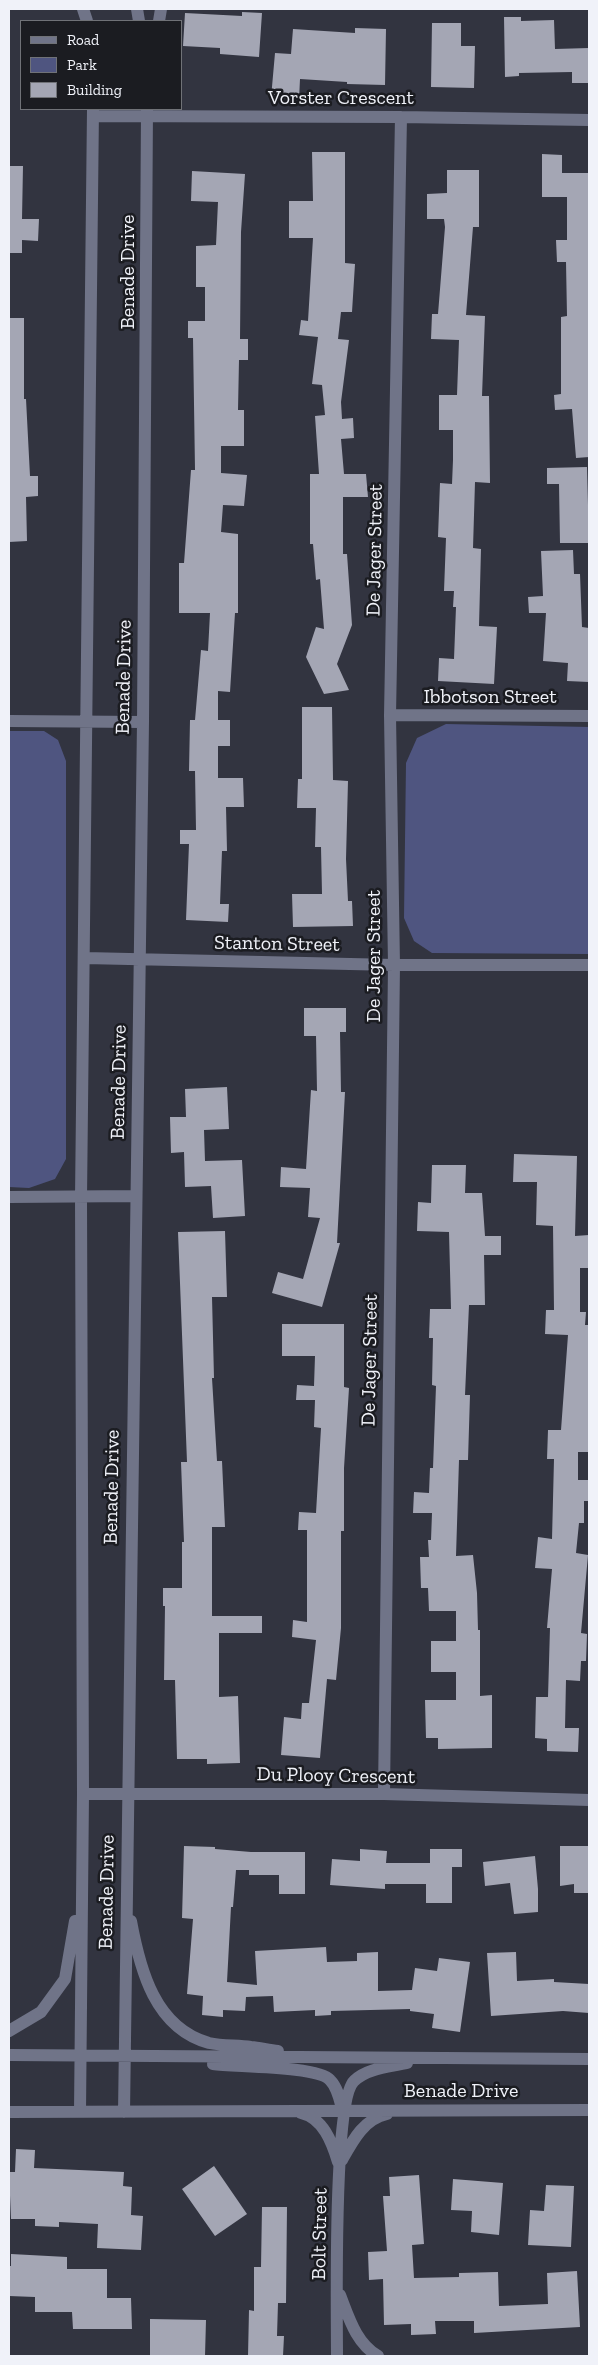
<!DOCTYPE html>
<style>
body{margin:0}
#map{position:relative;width:598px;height:2365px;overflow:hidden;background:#323440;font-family:"Zilla Slab",serif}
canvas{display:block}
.frame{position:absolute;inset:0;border:10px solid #f0f2f9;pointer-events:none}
.legend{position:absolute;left:20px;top:20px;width:162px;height:90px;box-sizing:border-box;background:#1b1c21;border:1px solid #707277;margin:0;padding:6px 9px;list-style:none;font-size:15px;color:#f0f2f9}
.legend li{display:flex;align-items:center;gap:10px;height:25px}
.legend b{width:25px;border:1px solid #707277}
</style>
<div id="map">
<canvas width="598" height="2365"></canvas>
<div class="frame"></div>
<ul class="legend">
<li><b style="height:6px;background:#707488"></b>Road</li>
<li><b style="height:14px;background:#4f5580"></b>Park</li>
<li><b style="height:14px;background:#a4a6b4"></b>Building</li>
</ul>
</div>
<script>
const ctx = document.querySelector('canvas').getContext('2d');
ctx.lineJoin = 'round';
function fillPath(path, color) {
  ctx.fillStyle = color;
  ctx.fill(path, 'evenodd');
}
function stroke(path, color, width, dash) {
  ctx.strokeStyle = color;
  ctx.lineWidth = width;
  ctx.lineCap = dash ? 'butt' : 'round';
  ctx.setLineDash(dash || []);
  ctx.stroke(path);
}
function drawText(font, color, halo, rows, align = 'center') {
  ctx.font = font + ' "Zilla Slab",serif';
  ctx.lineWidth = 5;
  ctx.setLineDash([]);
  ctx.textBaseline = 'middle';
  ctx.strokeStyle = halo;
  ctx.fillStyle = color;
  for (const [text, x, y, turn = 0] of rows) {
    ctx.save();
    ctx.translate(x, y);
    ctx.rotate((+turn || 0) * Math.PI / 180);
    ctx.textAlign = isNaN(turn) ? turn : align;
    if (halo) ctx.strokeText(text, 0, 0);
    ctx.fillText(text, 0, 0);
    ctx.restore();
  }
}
const green = new Path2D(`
 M446 724 589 727V954L432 953 414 941 404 918 406 763 417 738Z
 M9 731H44L58 740 66 761V1159L55 1179 29 1188 9 1187Z`);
const building = new Path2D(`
 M242 12 262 13 259 57 220 54V48L183 46 185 13 242 16Z
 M504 17H521V21L554 20 555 49 589 48V83H572V72L519 73V76L505 77Z
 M432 23H461V46H475L474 88 431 87Z
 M355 28 386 29 385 85 347 84V82L300 79 299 100 271 98 275 53 291 54 293 29 355 33Z
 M312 152H345V263L355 264 352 312H341L338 339 349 340 341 402 342 419 353 418 354 438 341 439 344 474H366L368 497H343V554H347L352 625 337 664 349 690 324 694 306 657 316 627 324 629 320 579 316 580 313 544H310V474H319L315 416 325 415 322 385 312 384 318 337 299 335 301 320 308 321 313 238H289V201H313Z
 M542 154 562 155V173H589V457L576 458 572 409 555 410 554 395 561 394V317L567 316 566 262H557L556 240H567V197H542Z
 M9 166H23L22 219H39L38 241 22 240V253H9Z
 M447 170H479V227H473L466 315 485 316 482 396H489L490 483 475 482 473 548 481 549 479 626 497 627 494 684 438 681 439 658 454 659 456 607H453L454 591H444L446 538 438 537 440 483 452 484 453 460V430H439V395H457L459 340 431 339 432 314H438L445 227 444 219H427V194L447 193Z
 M192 171 245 174 241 232 240 339H248V360H239L238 410H244V446H221V473L247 475 244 506 223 505 221 532 238 534V613H235L230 692 218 691V720H230V746H218V778H243L244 807H226L227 851H222L220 904H229L228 922 186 920 189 844H180V830H196L195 771H189L190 720H195L201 650 208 651 210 613H179V563H184L191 470H195L193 338H188V321H205V287H196V246L216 245 218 202 191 201Z
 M9 318H24V399H26L30 476H38V496L26 497 27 541 9 542Z
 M587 467 589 543H560L559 484H547V468Z
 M573 550 574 574H580L582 627 589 628V682L567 681 568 663 543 661 546 613H529L528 597 543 596 541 551Z
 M302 707H332L333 780 348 781 346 859 348 901H352L353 926 293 927 292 894H322L321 847H315L316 808H297L298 779H302Z
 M304 1008H346V1032H340L341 1092H345L337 1243H340L322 1307 272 1293 278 1272 303 1279 320 1218 308 1217 310 1188 280 1187 281 1167 306 1169 311 1090 317 1091 316 1036H304Z
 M227 1087 229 1129 204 1130 205 1161 242 1160 245 1216 213 1218 211 1186 185 1187 184 1152 171 1153 170 1117H186L185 1089Z
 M514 1154 577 1156 575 1236 589 1235V1268H580V1312H586L585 1325H589V1452H578V1480H588V1501H584V1523H579L576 1553 588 1555 581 1633 587 1634 586 1661H581L580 1681 566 1680 565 1728H579L578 1752 547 1751V1739L535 1738 536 1697H548L550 1628H547L552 1569 535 1568 538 1537 552 1539 554 1459H547L548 1430H561L568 1335 545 1334 546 1310H554L553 1226 536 1225 537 1182H513Z
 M432 1165H466L465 1193H482L485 1236H501V1255H484L485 1305H469L465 1395H470L468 1460H459L456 1556 473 1555 477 1593 478 1630H480V1696L492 1695V1748L438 1749V1738H426L425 1700H456V1672H431V1641H456V1611H429L428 1588H421L420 1557H429L428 1540H431L432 1513H413L414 1492 429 1493 430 1468H433L436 1386 432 1385 433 1338H429L430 1309H451L449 1232 417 1231 418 1202 431 1203Z
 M225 1231 227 1297H212L214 1378H212L217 1461H222L225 1527H212V1616H262V1633H219V1697L238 1696 240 1763 207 1764V1759H177L175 1680H164L165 1606H163V1588H182V1542H184L181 1462H187L178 1232Z
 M282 1324H344V1387L349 1388 344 1468V1531H341V1628L336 1680 327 1679 320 1758 281 1755 284 1717 301 1719 302 1703H309L316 1640 292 1637 293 1620 307 1622V1530H298L299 1512 316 1513 321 1428 314 1427 315 1400H296L297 1385 314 1386 315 1356H282Z
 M184 1846 215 1847V1849L251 1852H305V1894H279V1875H249V1870H236L233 1907H231L227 1982 257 1985 255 1951 326 1947 327 1962 357 1961V1953L378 1952V1991L412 1990 415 1968 437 1971 439 1958 470 1962 460 2032 432 2028 434 2014 410 2011V2009L331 2011V2015L315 2016V2010L274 2012 273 1996 246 1997 245 2011 223 2010V2017L202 2015 203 1996 187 1994 193 1919 182 1918Z
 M560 1846H589V1893H574V1884L560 1886Z
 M360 1849 387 1851 386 1863H430V1849H462V1867H452V1903H426V1884H385V1889L330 1885 332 1859 360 1861Z
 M535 1856 538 1889V1912L514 1914 510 1883 485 1886 483 1862Z
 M516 1952 517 1981 554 1979V1982L589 1984V2013L563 2011 491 2016 487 1953Z
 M16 2149 35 2150 34 2168 124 2172 123 2186 132 2187 131 2215 143 2216 141 2250 97 2248 98 2224 59 2222V2227L35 2226V2219H11L9 2172H15Z
 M214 2166 247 2214 215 2236 182 2189Z
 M419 2175 424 2244 412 2245 414 2278 459 2277V2273L498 2272 499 2306 548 2304 547 2273 577 2271 580 2327 474 2333V2321H435L436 2334 411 2335V2324L384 2325 383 2279 369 2280 368 2252 387 2251 383 2196H390L389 2177Z
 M453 2179 503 2183 499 2235 471 2232 472 2211 451 2210Z
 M546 2185 574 2186 571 2247 528 2245 530 2210 544 2211Z
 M262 2207H287L286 2303H278L277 2336H284L283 2356H248L249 2310 254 2311V2267H261Z
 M11 2254 67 2257V2269H107V2298H131L132 2329H73L72 2312H35V2297L9 2296V2266H11Z
 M150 2319 206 2320 205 2356H150Z`);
const minor = new Path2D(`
 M83 9 87 21
 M137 9 139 21
 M159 21 161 9
 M93 116 401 117 589 120
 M390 715 589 716
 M9 721 143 722
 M85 958 394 965H589
 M9 1197 136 1196
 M83 1794H384L589 1800
 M384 1794 394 965 390 715 401 117
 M131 1921C140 1970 155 2028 209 2043 223 2046 237 2045 251 2047 260 2048 269 2050 278 2051
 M9 2031 41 2012 65 1979 75 1921
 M9 2055 589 2059
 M213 2064C235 2067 318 2066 330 2080 338 2088 340 2101 343 2112
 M9 2112 589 2110
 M80 2112 83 1794 81 1197 93 109
 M124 2112 143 722 147 109
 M301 2113C323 2118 332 2142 338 2162
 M342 2160C353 2140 364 2119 387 2114
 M340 2295C349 2318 356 2343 378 2356
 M337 2356C337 2316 333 2101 354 2081 367 2068 390 2067 407 2063`);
const streetNames = [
 ["Vorster Crescent",341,98],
 ["Benade Drive",128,272,-90],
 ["De Jager Street",375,550,-89],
 ["Benade Drive",124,677,-89],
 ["Ibbotson Street",490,697],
 ["Stanton Street",277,944,1],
 ["De Jager Street",374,956,-90],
 ["Benade Drive",119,1082,-89],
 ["De Jager Street",370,1360,-89],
 ["Benade Drive",112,1487,-89],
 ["Du Plooy Crescent",336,1776,1],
 ["Benade Drive",107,1892,-89],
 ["Benade Drive",461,2091],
 ["Bolt Street",320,2234,-89]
];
fillPath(green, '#4f5580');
fillPath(building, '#a4a6b4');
stroke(minor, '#707488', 12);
drawText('20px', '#f0f2f9', '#1b1c21', streetNames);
</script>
